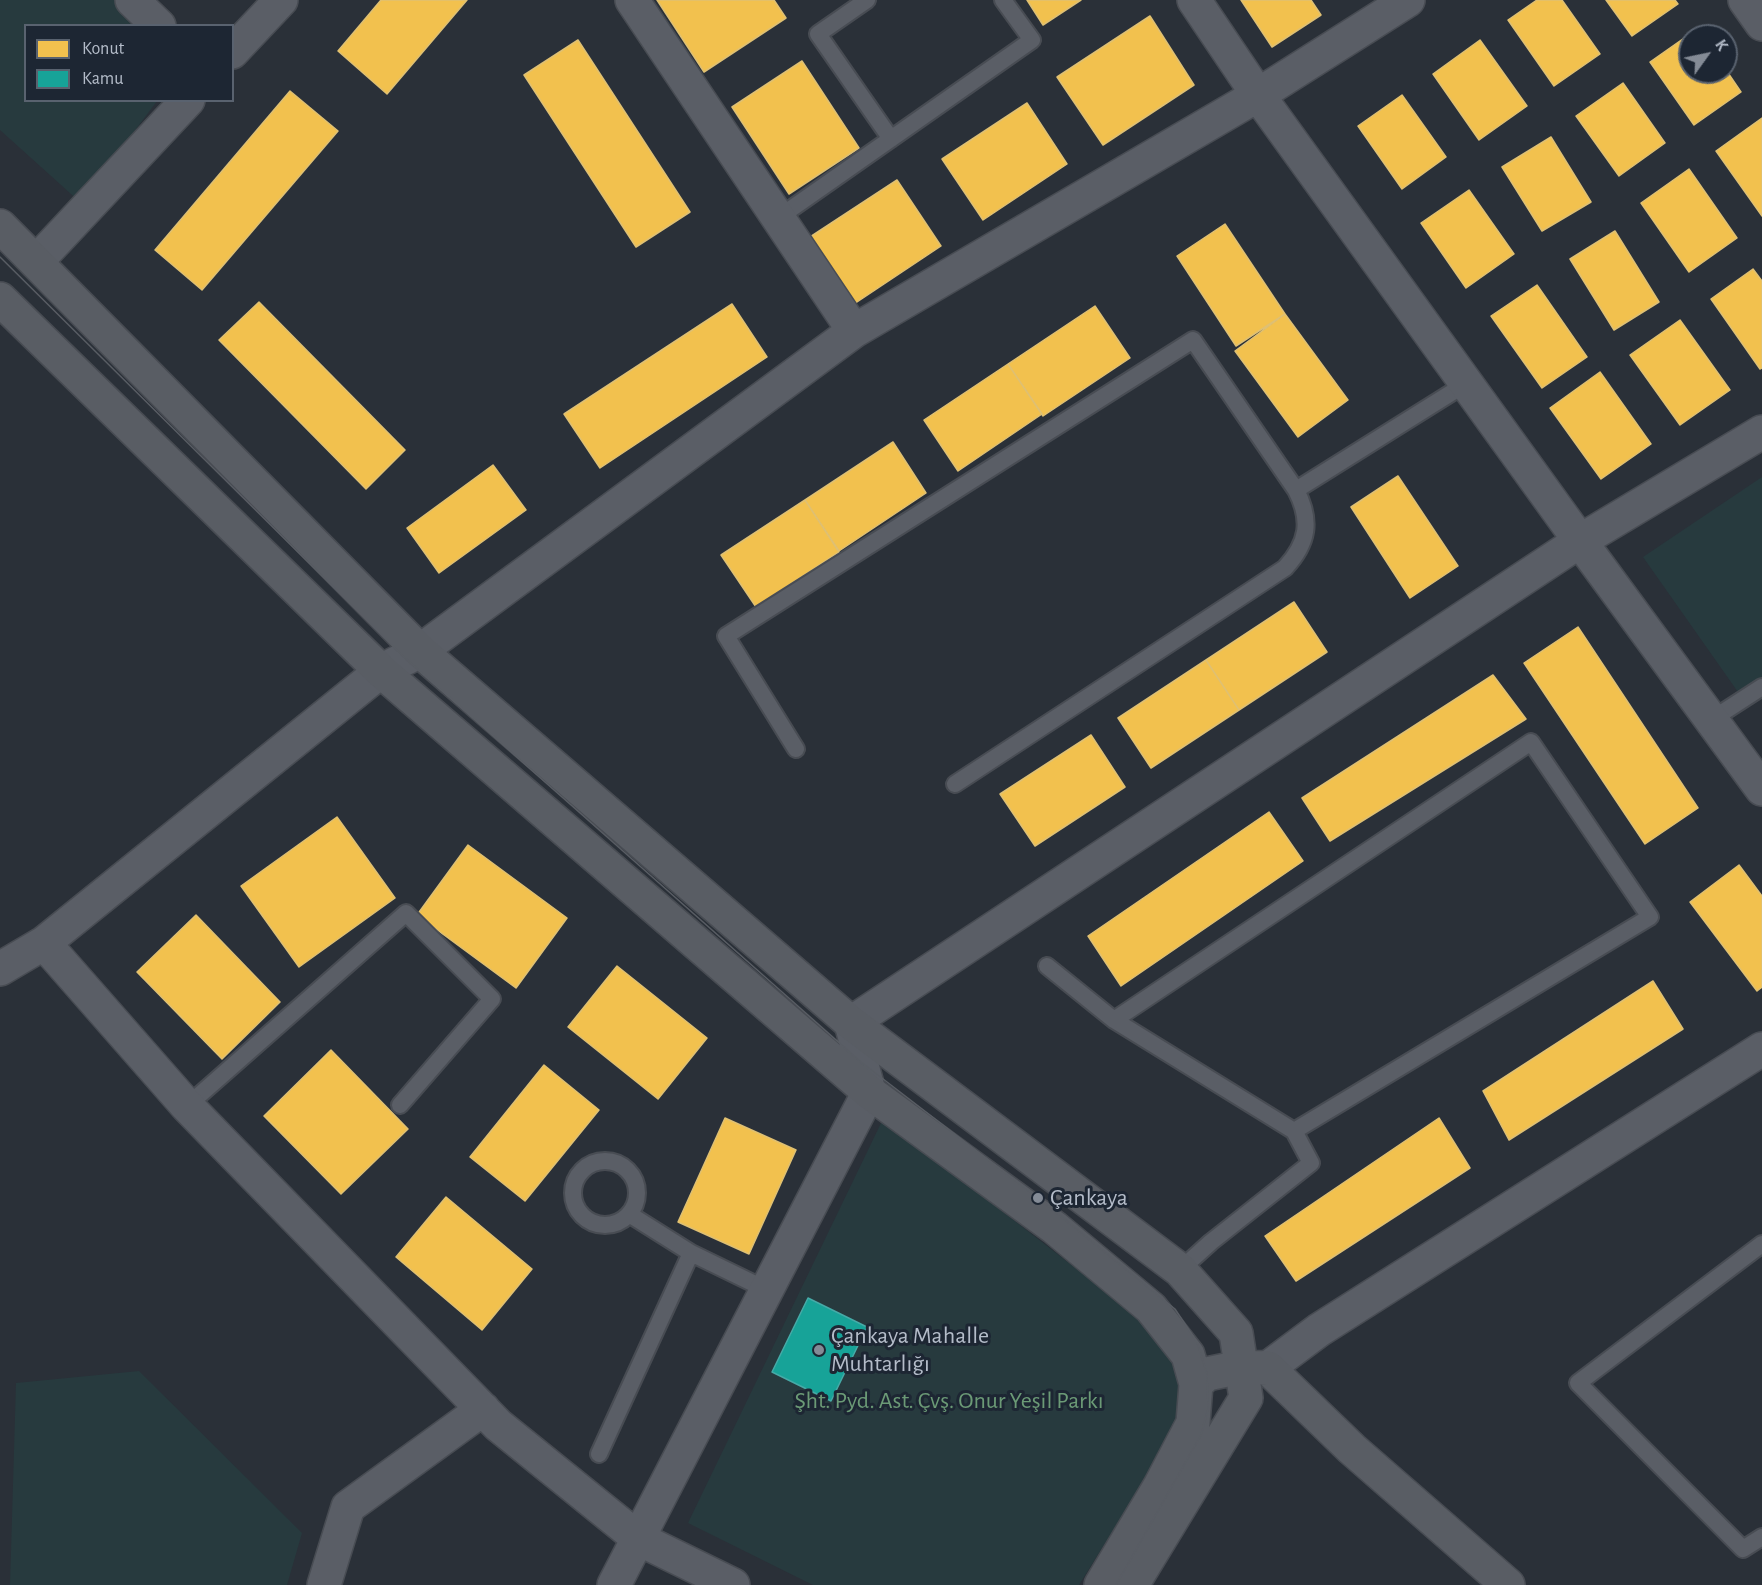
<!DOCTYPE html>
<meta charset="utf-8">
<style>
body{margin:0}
#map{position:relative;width:1762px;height:1585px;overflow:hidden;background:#2a3038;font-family:"Alegreya Sans",sans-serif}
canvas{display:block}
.legend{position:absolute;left:24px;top:24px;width:210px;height:78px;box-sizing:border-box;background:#1d2633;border:2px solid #59626f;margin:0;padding:8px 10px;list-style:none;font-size:18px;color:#b4bcc9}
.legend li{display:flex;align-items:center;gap:12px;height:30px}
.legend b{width:30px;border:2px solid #59626f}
.north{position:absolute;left:1678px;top:24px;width:60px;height:60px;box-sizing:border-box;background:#1d2633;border:2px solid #59626f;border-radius:50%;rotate:57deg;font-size:16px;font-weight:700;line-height:24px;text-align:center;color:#b4bcc9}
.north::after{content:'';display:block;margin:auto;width:21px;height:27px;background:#848b96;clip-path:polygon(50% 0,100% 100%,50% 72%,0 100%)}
</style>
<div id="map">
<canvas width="1762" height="1585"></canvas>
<ul class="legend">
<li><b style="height:16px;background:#f2c14e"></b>Konut</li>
<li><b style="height:16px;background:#17a398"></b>Kamu</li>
</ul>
<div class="north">K</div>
</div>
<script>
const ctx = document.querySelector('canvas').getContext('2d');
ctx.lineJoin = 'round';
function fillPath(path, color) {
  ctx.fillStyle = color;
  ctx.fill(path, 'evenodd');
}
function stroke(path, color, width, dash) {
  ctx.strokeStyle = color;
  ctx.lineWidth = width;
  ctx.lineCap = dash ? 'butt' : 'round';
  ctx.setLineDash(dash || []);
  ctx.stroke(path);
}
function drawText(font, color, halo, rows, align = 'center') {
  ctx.font = font + ' "Alegreya Sans",sans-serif';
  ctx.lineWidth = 6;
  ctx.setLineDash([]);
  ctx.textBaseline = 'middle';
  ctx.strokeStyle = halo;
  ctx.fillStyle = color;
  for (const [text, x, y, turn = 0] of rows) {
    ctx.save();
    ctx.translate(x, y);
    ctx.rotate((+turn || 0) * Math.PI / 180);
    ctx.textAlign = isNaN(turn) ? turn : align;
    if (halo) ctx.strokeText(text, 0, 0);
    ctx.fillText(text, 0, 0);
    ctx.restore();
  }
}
const green = new Path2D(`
 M0 0H119L139 25 26 26V100L157 101 81 203 0 130Z
 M1762 477V690L1745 702 1643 557Z
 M883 1119 1144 1321 1167 1352 1181 1383 1180 1415 1157 1460 1079 1585H813L688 1523Z
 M139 1371 302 1533 287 1585H10L16 1383Z`);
const homes = new Path2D(`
 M381 0H467L387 94 338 51Z
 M657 0H774L786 18 704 72Z
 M1027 0H1081L1043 25Z
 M1241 0H1311L1321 15 1272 47Z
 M1537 0H1562L1600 54 1554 86 1508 20Z
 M1606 0H1675L1678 4 1632 36Z
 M1150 16 1194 85 1103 145 1057 77Z
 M1697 29 1702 36H1690V72H1726V70L1741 92 1694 125 1650 62Z
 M578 40 690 212 636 247 524 75Z
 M1480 40 1527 106 1479 140 1433 74Z
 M802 61 859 148 789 194 732 107Z
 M1623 83 1665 143 1619 176 1576 116Z
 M290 91 338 131 202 290 155 250Z
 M1402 95 1446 157 1402 189 1358 126Z
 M1027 103 1067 164 983 220 942 159Z
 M1762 118V216L1716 151Z
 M1551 137 1591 202 1542 231 1502 167Z
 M1689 169 1737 238 1689 272 1641 203Z
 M897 180 941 246 854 304 810 237Z
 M1469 190 1514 254 1466 288 1421 223Z
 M1225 224 1285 314 1236 346 1177 256Z
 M1615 231 1659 302 1614 330 1570 259Z
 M1753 269 1762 281V368L1760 369 1711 299Z
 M1537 285 1587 357 1542 388 1491 316Z
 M259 302 405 450 366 489 219 340Z
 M732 304 767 357 600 468 564 414Z
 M1095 306 1130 358 1043 416 1008 364Z
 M1285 314 1348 400 1298 437 1235 351Z
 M1680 320 1730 390 1680 425 1630 355Z
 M1008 364 1042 414 958 471 924 420Z
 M1600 372 1651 444 1601 479 1550 408Z
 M893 442 926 493 839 551 805 500Z
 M493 465 526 510 439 573 407 528Z
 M1398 476 1458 566 1410 598 1351 507Z
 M805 500 839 552 756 607 721 555Z
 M1294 602 1327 652 1239 710 1206 660Z
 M1578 627 1698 808 1645 844 1524 663Z
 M1206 660 1239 710 1151 768 1118 718Z
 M1493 675 1526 719 1330 841 1302 798Z
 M1091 735 1125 787 1035 846 1000 794Z
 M1269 812 1303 861 1121 986 1088 936Z
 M337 817 395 898 299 967 241 886Z
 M468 845 567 918 516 988 417 915Z
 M1739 865 1762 896V987L1757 991 1690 902Z
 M196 915 280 1002 222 1059 137 972Z
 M617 966 707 1038 658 1099 568 1027Z
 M1653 981 1683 1029 1509 1140 1483 1091Z
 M331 1050 408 1129 341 1194 264 1116Z
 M544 1065 599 1110 525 1201 470 1157Z
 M725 1118 796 1150 749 1254 678 1222Z
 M1439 1118 1470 1168 1296 1281 1265 1236Z
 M446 1197 532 1269 482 1330 396 1257Z`);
const public = new Path2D(`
 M808 1298 867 1327 831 1401 772 1372Z`);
const lane = new Path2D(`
 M867 0 818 34 891 139
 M778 218 1032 40 1003 0
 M1296 490 1467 383
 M1711 720 1762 687
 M796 749 726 636 1193 340 1296 490C1312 521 1308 543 1285 568L955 784
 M1047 966 1114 1020 1294 1131 1311 1163 1211 1242 1180 1270
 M1114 1020 1531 742 1650 917 1294 1131
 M187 1106 406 913 492 999 400 1105
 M573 1193a32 32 0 1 1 64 0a32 32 0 1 1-64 0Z
 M629 1214 691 1253 767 1290
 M1762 1244 1578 1383 1743 1549 1762 1537
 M599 1454 691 1253`);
const street = new Path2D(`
 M132 0 159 26
 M632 0 854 331
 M1745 0 1762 24
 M232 52 281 0
 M36 262 188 100
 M1762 432 1580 541 1762 789
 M44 943 187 1106 498 1425 639 1539 733 1585
 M0 969 44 943 381 671 420 651 854 331 1258 95 1408 0
 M1268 1368 1319 1330 1762 1049
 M324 1585 348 1507 483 1409
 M614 1585 869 1092 851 1023 1580 541 1258 95 1194 0`);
const secondary = new Path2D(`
 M0 226 420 651 851 1023 1180 1270 1236 1333 1246 1398 1132 1585
 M0 299 381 671 869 1092 1055 1228 1151 1308 1188 1355 1196 1384 1193 1423 1160 1486 1101 1585
 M1196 1384 1207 1374 1241 1367 1268 1368 1352 1449 1508 1585`);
const tram = new Path2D(`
 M0 257 404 657 861 1062 1038 1198 1175 1309 1197 1342 1207 1374 1208 1409 1201 1435 1116 1585`);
const markers = [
 [1038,1198,6,"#848b96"],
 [819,1350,6,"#848b96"]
];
const poiNames = [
 ["Çankaya",1050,1198],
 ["Çankaya Mahalle",831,1336],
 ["Muhtarlığı",831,1364]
];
const parkNames = [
 ["Şht. Pyd. Ast. Çvş. Onur Yeşil Parkı",949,1401]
];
fillPath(green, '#273a3e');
fillPath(homes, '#f2c14e');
stroke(homes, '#dfc073', 1.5);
fillPath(public, '#17a398');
stroke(public, '#46aaa7', 1.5);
stroke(lane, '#484c53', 20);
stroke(street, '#484c53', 36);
stroke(secondary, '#484c53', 36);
stroke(lane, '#5a5e66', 16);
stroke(street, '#5a5e66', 33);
stroke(secondary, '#595d64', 33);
stroke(tram, '#595d64', 1.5);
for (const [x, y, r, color] of markers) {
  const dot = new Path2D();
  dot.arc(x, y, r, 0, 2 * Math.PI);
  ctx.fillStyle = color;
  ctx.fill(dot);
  stroke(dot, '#1d2633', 2);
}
drawText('24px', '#b4bcc9', '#1d2633', poiNames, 'left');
drawText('24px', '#6b9a76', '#1d2633', parkNames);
</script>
